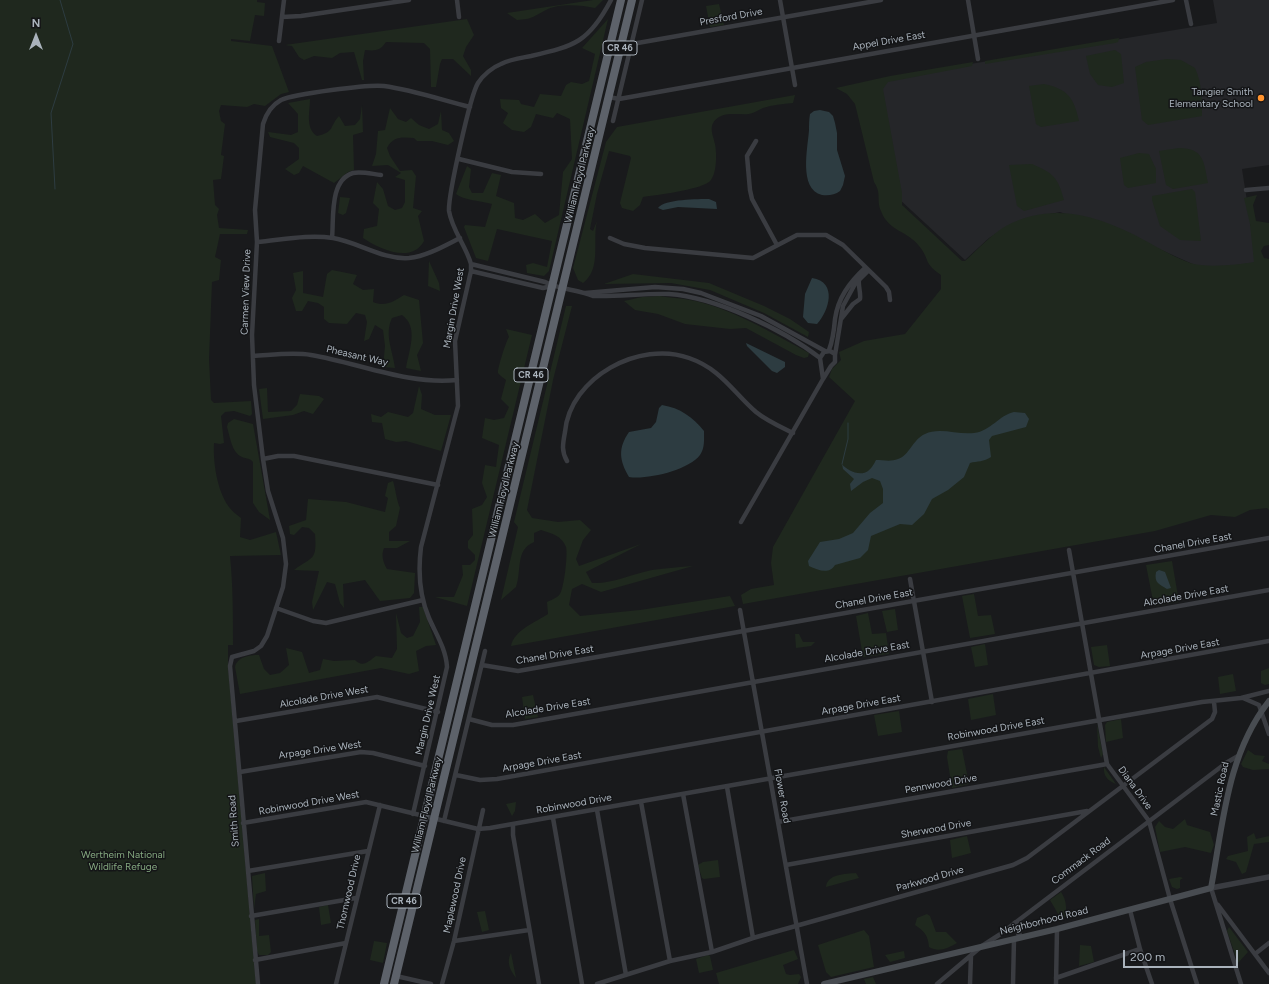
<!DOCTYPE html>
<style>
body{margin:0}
#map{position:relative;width:1269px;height:984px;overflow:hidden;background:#191a1c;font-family:Figtree,sans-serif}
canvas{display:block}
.north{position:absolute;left:16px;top:16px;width:40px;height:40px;-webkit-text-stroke:3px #141517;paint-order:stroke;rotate:0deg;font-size:11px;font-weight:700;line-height:16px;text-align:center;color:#aab3bc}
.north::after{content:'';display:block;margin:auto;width:14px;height:18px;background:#aab3bc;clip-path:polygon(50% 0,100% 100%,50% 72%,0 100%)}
.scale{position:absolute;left:1123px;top:950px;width:115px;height:18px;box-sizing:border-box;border:2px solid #aab3bc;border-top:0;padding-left:5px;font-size:12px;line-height:14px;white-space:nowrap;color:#aab3bc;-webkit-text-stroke:3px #141517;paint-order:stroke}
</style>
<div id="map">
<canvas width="1269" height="984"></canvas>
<div class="north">N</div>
<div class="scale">200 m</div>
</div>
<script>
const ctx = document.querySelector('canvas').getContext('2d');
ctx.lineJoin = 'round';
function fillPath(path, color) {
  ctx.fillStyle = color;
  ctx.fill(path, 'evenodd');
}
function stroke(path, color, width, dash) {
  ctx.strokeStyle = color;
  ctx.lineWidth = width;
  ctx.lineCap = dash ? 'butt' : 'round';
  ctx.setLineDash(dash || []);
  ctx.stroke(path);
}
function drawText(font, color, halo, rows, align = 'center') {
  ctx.font = font + ' Figtree,sans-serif';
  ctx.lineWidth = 3;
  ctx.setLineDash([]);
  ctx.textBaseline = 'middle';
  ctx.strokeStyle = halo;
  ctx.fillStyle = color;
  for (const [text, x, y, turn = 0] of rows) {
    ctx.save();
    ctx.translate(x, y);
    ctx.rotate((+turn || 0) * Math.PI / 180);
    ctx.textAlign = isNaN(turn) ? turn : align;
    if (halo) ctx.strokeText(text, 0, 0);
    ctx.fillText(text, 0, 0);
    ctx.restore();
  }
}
const built = new Path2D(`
 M1213 0H1269V165L1242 169 1258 271 1197 266 1150 245 1060 212 1021 220 989 238 965 260 898 198 880 79 1217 23Z`);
const green = new Path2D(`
 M0 0H257V2L265 3 264 16 255 15 250 41 231 39V41L272 46 289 92 281 94 265 106 254 104 247 107 221 105 219 111 221 121 225 124 221 155 224 156 221 179 213 180 215 205 219 209 217 215 219 228 248 230 247 234H220L215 257 221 260 219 280 212 282 209 359 211 400 214 403 251 401 252 414 250 416 234 411 225 412 221 416 224 443 220 444 214 443C213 463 217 490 229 507 232 511 237 515 241 518L240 537 250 540 276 532 281 555 230 556C233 585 233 615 233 645H228V665L256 984H0Z
 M593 0H603L595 8C581 5 559 3 546 10 532 17 533 19 517 20L507 13Z
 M719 4 724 25 710 27 706 6Z
 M467 19 474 35 466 47 463 56 471 70V76L453 59H442L440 64 436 87H431L430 49 424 43 386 42C380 51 375 51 365 50L363 61 364 80H362L354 52 340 53 332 58 314 56 304 60 299 57 292 46 285 45Z
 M608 19 549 271 544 276 527 273 526 265 533 263 547 267 552 241 497 229 488 261 476 258 464 227 465 225 485 227 492 204C481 201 463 200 456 194L467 166 471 169 469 187 472 193H483L492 173 501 175 496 196 514 203 515 218 523 220 535 214 545 223 559 215 563 172 572 159 570 119 557 113 553 118 536 114 531 127 524 132 512 130 503 123 508 113 501 108 500 99 519 100 521 104 534 107 540 94 561 96 566 85 571 82 582 84 589 81 595 54 582 48Z
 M1119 38 1118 42 1115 43 985 64V61Z
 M1115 50 1121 54 1124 83 1112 87 1098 85 1090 74 1086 56Z
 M1167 59 1181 60 1195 68C1202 83 1202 99 1202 116L1148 125 1142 120 1135 67 1146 62Z
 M973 62 972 66 888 82 883 89 902 193V205L962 261H965C978 249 991 235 1006 226 1054 201 1099 216 1144 240 1159 248 1174 257 1190 263 1206 268 1237 265 1254 262L1250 224 1244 198 1257 195 1253 205 1256 221 1269 223V245L1264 246 1261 251 1264 258 1269 259V510L1267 508 1250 510 1235 517 1211 515 1155 531 743 604 741 595 751 589 774 585 771 563 773 547 855 401 829 377 832 369 841 360 839 352 864 341 905 334 941 289V275C923 263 930 259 919 246 908 231 888 231 881 211 876 200 882 194 874 182L855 104 847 94 836 88 890 76Z
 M1044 84C1068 89 1074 98 1079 121L1041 127 1036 124 1029 86Z
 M795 95 793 103C783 104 772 105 763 108 758 110 754 113 749 114 740 115 727 112 719 117 707 125 713 134 715 144 717 154 717 176 709 182 698 190 657 195 643 197L640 205 633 211 622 208 620 203 631 158 630 156 609 151 597 194 590 229 593 231 597 221C592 240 602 269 583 283L578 280 573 268 606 142 617 127Z
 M310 99C310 112 305 128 317 136 335 132 329 127 339 116L345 126 355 125 360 119 362 105 363 132 353 135 354 170 348 172 334 183 303 166 299 173 294 175 285 169 299 159V148L294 143 270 137 268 132 291 135 298 132V114L288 103Z
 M390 108 398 119 406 122 411 118 419 125 429 129 438 124 441 111 442 130 449 133 454 141 448 145 432 141H417L414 138C402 137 393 136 387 148L390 156 400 171 412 170 416 176 413 208 422 211 418 216 424 241C412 264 379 249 363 238L364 229 377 226 379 209 373 203 377 182 383 189 388 206 395 210 402 208 405 202V180L395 177 401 173 388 165 372 166 376 154 378 131 385 130Z
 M1179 148C1204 148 1204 162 1208 183L1173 189 1166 185 1159 151Z
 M1139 153 1149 154 1156 169V183L1128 188 1124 185 1120 158Z
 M1032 164C1053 173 1058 177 1064 200L1024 211 1017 206 1009 165Z
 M1192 189 1195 192 1201 241 1180 240 1160 226 1152 200V196Z
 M340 197 350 198 346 213 343 215 338 213Z
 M429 261 439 283 440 291 428 286Z
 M332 270 357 275 353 284 363 290 374 289 373 302C385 307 393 302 404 295L419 300 423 343 417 355 421 371 406 368C409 350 419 327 402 315L392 318C384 335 393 351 395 368L383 367 385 346 383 330 375 325 369 339 364 341 367 322 365 315 356 313 347 324 329 323 324 319V307L318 303 308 301 302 311H296L292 298 296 290 293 273 303 271V293L323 297 327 274Z
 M633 274 709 283 764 306 790 319 809 332 808 337 764 313 710 290 671 283 604 284Z
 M660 296C670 298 680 298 690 300 729 307 774 334 809 353L808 357 804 358 796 355 746 328 730 329 685 324 658 314 635 310 624 301 642 297Z
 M566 306H572L553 380 527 510 532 518 558 522 580 520 591 530 583 540 576 559 579 566 641 544 586 572 592 583C613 584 631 574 652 570 666 568 680 567 693 566L601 592 582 584 572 589 569 605 580 616 640 610 730 596 735 606 511 646C514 630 536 622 548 614L547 602C551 600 557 598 560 594 564 588 568 554 566 547 562 536 551 533 541 530L534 533V542C515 550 522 570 516 587L501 600 518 527 514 522Z
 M506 329 532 335 467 606 435 597H454L463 575 462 565H470L475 560V555L468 548V541L473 535 472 509 482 505 487 497 482 483 485 465 496 467 499 445 482 438 485 418 494 420 504 418 509 407 501 399 506 380C504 378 500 376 498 373 497 370 506 341 509 337Z
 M419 386 422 395 421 409 435 415H451L441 451 406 441 396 442 385 439 382 423 372 422 371 414 381 417 388 412 408 417 413 413Z
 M267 388 268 412 291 411 297 405 300 394 319 396 324 399 313 414 304 411 293 415 263 419 259 389Z
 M234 419 253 424 270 520 259 512 253 503V462C250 458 247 459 242 457 232 453 230 437 227 427L228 423Z
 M393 481C396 491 396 498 400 508L396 526 389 532V541H410L397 548H384C381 555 383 562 387 569L415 573 414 593 410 598 380 601 365 580 343 584 344 608 340 603 335 584 327 582 313 610 312 602 319 571 294 570C313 556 317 561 315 534L309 528 302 527 294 535 290 534 289 526 306 520 308 499 346 502 385 512 388 498 385 496 388 483Z
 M1172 561 1179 602 1154 606 1146 565Z
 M974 594 978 616 991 615 995 634 970 638 962 596Z
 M419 607H423L436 645 426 646 416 651 419 671 409 674 381 668 240 694 235 667C237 657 249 655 259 655L264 669 270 675 280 673 289 665 286 648 302 652 309 673 320 670 323 659 334 661 355 660C363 668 369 661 376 656L392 658 397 649 396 613 401 633 407 638 413 636 420 622Z
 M895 609 898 630 887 632 882 611Z
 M868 613 872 634 886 633 889 654 863 657 856 616Z
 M795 634H799L803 642H815L811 646 796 648Z
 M985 644 988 665 975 667 971 647Z
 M1107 645 1110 666 1099 667 1094 665 1091 647Z
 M1269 668V684L1265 685 1261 683V671Z
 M1233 674 1236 691 1220 694 1218 677Z
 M993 694 996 715 971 720 968 699Z
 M533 695 538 717 525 719 522 697Z
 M899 711 902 732 878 736 874 715Z
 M1121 719 1123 738 1106 742 1105 725 1107 722Z
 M1097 724 1103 754 1101 758 1098 747Z
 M962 749 969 784 952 788 947 757 948 751Z
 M1248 750 1255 755 1265 756 1262 761 1269 764V769L1253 770 1243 767 1241 764Z
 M1104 767 1116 784C1108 781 1103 776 1104 767Z
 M516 802 515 811 512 816 506 804Z
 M1185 819 1187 825 1210 832 1214 845 1211 853 1185 847 1160 852 1155 827 1159 821 1165 827 1173 829Z
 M1254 833 1256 839 1269 836V842L1254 844 1246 872 1242 874 1236 862 1226 859 1228 856 1248 851 1247 837Z
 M967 836 971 853 952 858 950 840Z
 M718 860 720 877 704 879 702 878 698 865 703 862Z
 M265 873 266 891 256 894 254 909 252 876Z
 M856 873 859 878 826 887C827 874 845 874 856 873Z
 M1180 877 1183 878 1180 880V888L1177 889 1172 887 1169 879Z
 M1061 892C1067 901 1066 907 1066 917L1061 919 1050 900Z
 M328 905 331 923 321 925 319 907Z
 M485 911 489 930 482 932 477 912Z
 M927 914 930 916 936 932H946L957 943C948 948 939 953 929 947 928 935 924 931 915 925L917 918Z
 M259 919V936L269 935 271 952 268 955H259L257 951 255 920Z
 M1229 927 1248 952 1238 963 1227 931Z
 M864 930 869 936 874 967 831 977 826 972 818 945Z
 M374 941 387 943 383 963 370 960Z
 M1080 945 1091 946 1094 962 1079 966Z
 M794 950 798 959 783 965 786 974 790 975 799 974 801 977 798 984H719L716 973Z
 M904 951 905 958 890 962 885 955Z
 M511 953 516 978C510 970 506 962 511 953Z
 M708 955 710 956 713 970 699 973 696 959Z
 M873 977 876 984H866L864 979Z`);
const water = new Path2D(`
 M820 110 829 112 833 116 835 123 837 133V150L845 176 843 185 840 191C835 195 828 196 822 195 798 189 808 147 809 130 809 125 809 120 810 114L814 111Z
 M709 199 716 202 717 209 678 207 663 210 658 208C664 199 699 199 709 199Z
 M812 278C838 282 829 311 817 324L808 323 803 317 805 294Z
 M746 343 785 362V367L777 373 772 371 747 346Z
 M662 405C680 408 693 417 704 431 704 439 705 448 700 455 689 470 647 480 629 477 619 460 618 448 629 432L651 428 656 422 659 408Z
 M1014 412 1025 413 1029 419 1026 427 992 436 989 440 991 457C984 462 977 461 970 463L964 477 948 490 932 499 924 514 912 525 900 524 871 536 868 550 860 558 835 565C829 575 818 570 809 566L808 561 820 542 839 539 853 533 870 513 883 503V489L880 481 872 478 863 482 851 491 850 484 854 479 843 469 842 464C846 470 860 477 868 471 871 469 874 464 876 460 883 460 891 462 898 459 909 456 913 439 925 434 939 427 958 435 974 433 991 431 999 415 1014 412Z
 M1159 570 1165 572 1171 588 1167 589C1159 584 1154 583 1156 572Z`);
const stream = new Path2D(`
 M55 189 51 113 73 44 60 0
 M842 464 848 439V423`);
const minor = new Path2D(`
 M457 0 459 17
 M780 0 795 85
 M968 0 978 59
 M1186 0 1191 24
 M282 17 301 16 409 0
 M279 41 284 0
 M632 44 881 0
 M609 97 619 99 1173 0
 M613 121 642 0
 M756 141 747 156 750 190 752 199 777 245
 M459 159 512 172 541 174
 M1246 190 1269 188
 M332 238C334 219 329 180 353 173 361 171 372 174 381 175
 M610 238 624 244 645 248 753 258 797 235H826L843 245 886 287 889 292 890 300
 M257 242C281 240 308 234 333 238 358 242 383 260 409 258 427 256 444 246 460 238
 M471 264 545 282C560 290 577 289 593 296 618 297 644 293 669 294 715 297 784 330 820 358
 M471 271 543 288 552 286
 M585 293 655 287 683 289 701 293 761 316 825 351
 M841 319 853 304 860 299C861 292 858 287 859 280
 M829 350C833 340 834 331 835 319 838 298 849 283 865 268
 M835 355 843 306 855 284 868 271
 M253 356C272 355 292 352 311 355 359 363 407 385 457 380
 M263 459 278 456H294L438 485
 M567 461C561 451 563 443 565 432 570 377 640 340 689 358 721 369 733 392 756 412 767 421 781 427 793 433
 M741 522 823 379 831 366 835 362V354L830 351 824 352 820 358 823 379
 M1069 550 1107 764 1149 821 1170 899 1197 984
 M910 579 932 702
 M276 608 313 621 326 623 423 600
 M740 610 807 984
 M482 665 518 671 1269 538
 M1243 698 1259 705 1269 734
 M469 719 492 725H513L1269 590
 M236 721 377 697 438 712
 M240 772 361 752 373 753 425 766
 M456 775 480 780 497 779 1269 641
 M727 787 753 938
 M683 794 712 952
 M641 802 670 961
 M597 810 626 975
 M413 814 447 667C446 649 436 634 429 618 419 595 418 571 421 547L458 406 455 341 471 271V264C466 246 452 230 449 211 448 196 470 96 478 83 483 75 493 67 501 64 511 59 521 58 531 56 575 46 589 42 611 0
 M553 818 582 984
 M444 821 485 651
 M778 822 1107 764
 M243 823 366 802 478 829 490 828 1202 702 1241 698 1269 691
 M513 824V835L539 984
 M786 865 1087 811
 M248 871 368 851
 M1211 888 1241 984
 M1218 905 1269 973
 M1130 910 1140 949 1152 984
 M251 916 356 898
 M454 941 529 930
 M1255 954 1269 943
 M255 960 346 943
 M396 976 431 984
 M1056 978 1140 949
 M258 984 230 666 232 657 254 651 261 646 267 636 283 587 286 564 283 538 268 491 263 459 254 385 252 335 257 242 255 210 263 124C266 114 272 105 281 100 294 94 369 84 384 86 413 90 442 100 470 107
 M336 984 380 805
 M442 984 454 941 483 810
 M597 984 670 961 712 952 753 938 1013 865 1027 858 1212 719 1215 712 1214 702
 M937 984 982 946 999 935 1226 763 1238 756
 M970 984 971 956
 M1013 984 1014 939
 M1056 984 1057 929`);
const tertiary = new Path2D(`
 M1211 888 1269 877
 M1015 923 1020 937`);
const secondary = new Path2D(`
 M824 984 1057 929 1211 888C1223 824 1227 754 1269 701`);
const trunk = new Path2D(`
 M384 984 621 0
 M394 984 632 0`);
const markers = [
 [1261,98,4,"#ff932e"]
];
const shields = [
 [620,48,34],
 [531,375,34],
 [404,901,34]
];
const shieldNames = [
 ["CR 46",620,48],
 ["CR 46",531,375],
 ["CR 46",404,901]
];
const streetNames = [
 ["Presford Drive",731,17,-10],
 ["Appel Drive East",889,41,-10],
 ["William Floyd Parkway",580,175,-76],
 ["Carmen View Drive",246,292,-88],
 ["Margin Drive West",454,308,-80],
 ["Pheasant Way",357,356,13],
 ["William Floyd Parkway",504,490,-76],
 ["Chanel Drive East",1193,543,-10],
 ["Alcolade Drive East",1186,596,-10],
 ["Chanel Drive East",874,599,-10],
 ["Arpage Drive East",1180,649,-10],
 ["Alcolade Drive East",867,652,-10],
 ["Chanel Drive East",555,655,-9],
 ["Alcolade Drive West",324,697,-10],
 ["Arpage Drive East",861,705,-10],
 ["Alcolade Drive East",548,708,-9],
 ["Margin Drive West",428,715,-77],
 ["Robinwood Drive East",996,729,-10],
 ["Arpage Drive West",320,750,-8],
 ["Arpage Drive East",542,762,-10],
 ["Pennwood Drive",941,784,-10],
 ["Diana Drive",1135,788,54],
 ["Mastic Road",1220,789,-78],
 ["Flower Road",782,796,80],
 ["Robinwood Drive West",309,803,-10],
 ["Robinwood Drive",574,804,-10],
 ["William Floyd Parkway",427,805,-76],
 ["Smith Road",234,821,-94],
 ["Sherwood Drive",936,829,-10],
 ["Commack Road",1081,861,-37],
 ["Parkwood Drive",930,879,-16],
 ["Thornwood Drive",349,892,-77],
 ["Maplewood Drive",455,895,-78],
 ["Neighborhood Road",1044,921,-14]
];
const poiNames = [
 ["Tangier Smith",1253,92],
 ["Elementary School",1253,104]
];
const parkNames = [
 ["Wertheim National",123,855],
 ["Wildlife Refuge",123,867]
];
fillPath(built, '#252629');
fillPath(green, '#1f281e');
fillPath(water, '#2d3c41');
stroke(stream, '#2d3c41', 1);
stroke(minor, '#3a3c41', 4.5);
stroke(tertiary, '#3a3c41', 5.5);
stroke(secondary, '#484c51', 6);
stroke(trunk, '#5d626a', 8);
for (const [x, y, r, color] of markers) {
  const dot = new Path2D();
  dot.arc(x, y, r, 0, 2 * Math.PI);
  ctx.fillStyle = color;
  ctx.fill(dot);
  stroke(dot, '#141517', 1.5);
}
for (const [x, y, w] of shields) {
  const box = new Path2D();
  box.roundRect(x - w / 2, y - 7, w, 14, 3);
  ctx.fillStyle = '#141517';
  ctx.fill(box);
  stroke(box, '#aab3bc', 1);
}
drawText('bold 9px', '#aab3bc', null, shieldNames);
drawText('10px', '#aab3bc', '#141517', streetNames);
drawText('10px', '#aab3bc', '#141517', poiNames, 'right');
drawText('10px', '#85a980', '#141517', parkNames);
</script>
